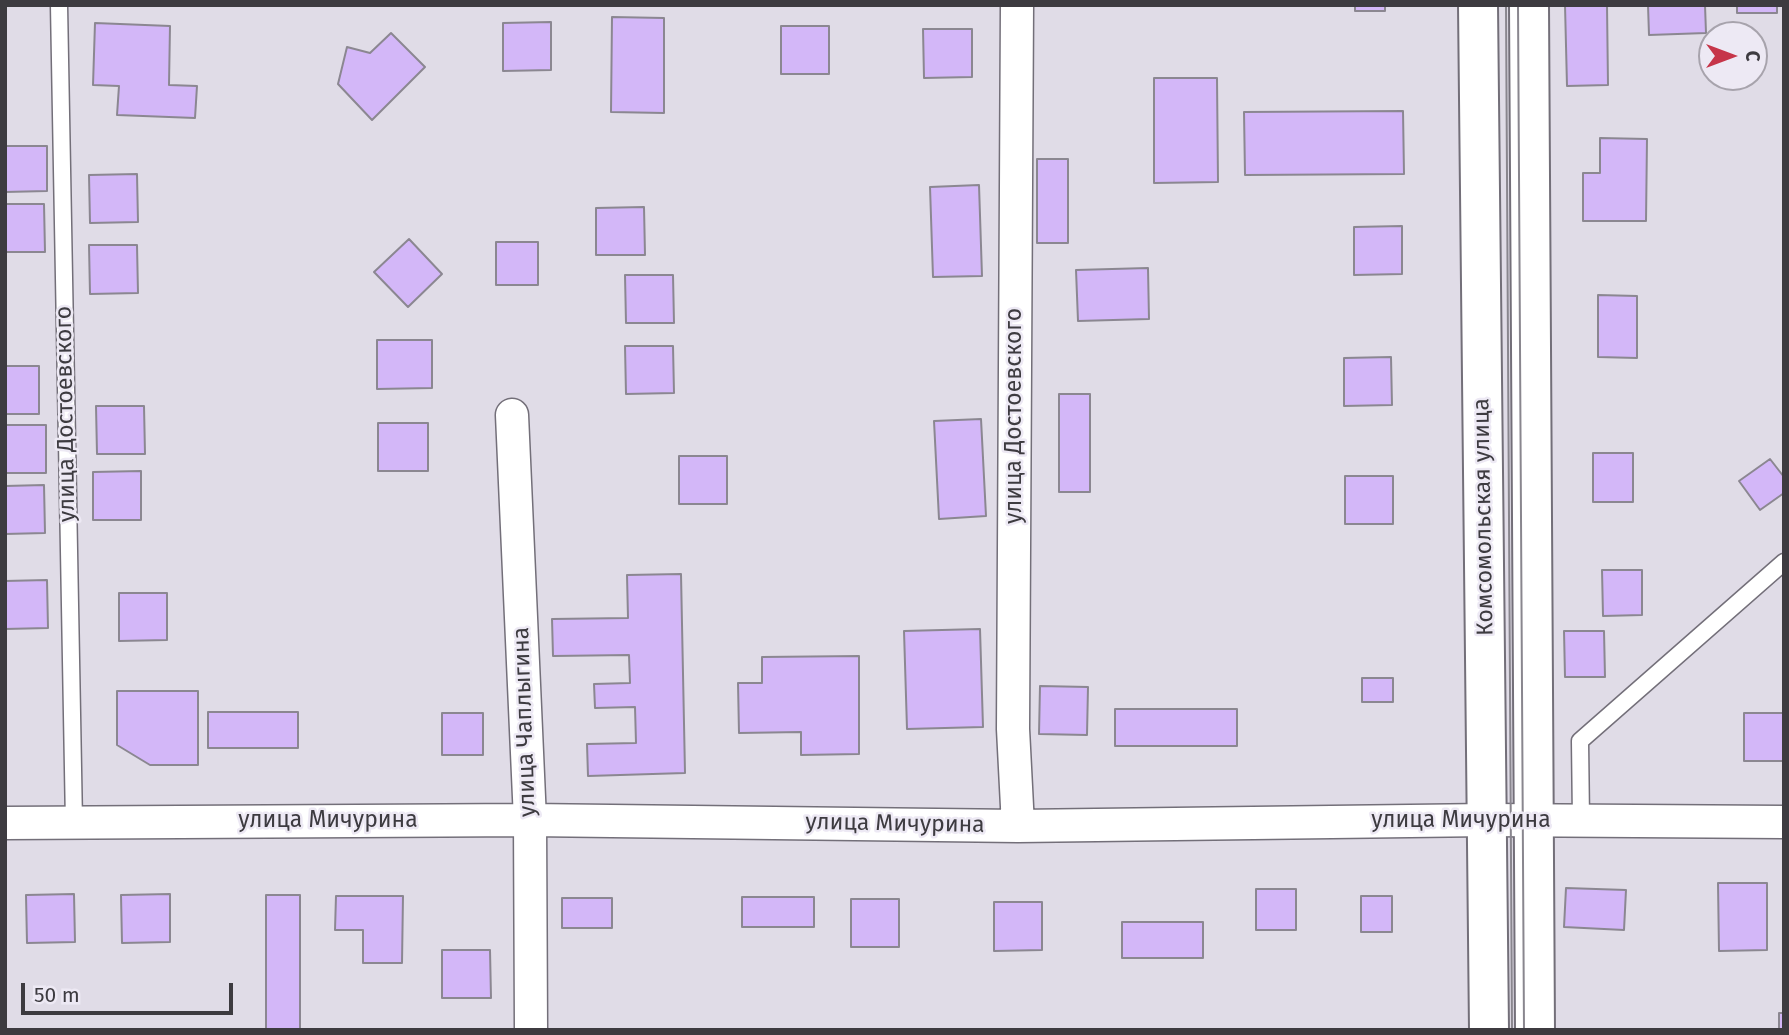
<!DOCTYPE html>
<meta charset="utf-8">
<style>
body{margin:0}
#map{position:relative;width:1789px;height:1035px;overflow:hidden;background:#e0dce7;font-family:"Fira Sans",sans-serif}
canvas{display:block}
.frame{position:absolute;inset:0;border:7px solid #3d3b40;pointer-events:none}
.north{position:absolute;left:1698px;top:21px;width:70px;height:70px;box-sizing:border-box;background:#ede9f4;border:2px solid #a7a3ac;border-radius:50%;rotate:90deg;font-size:19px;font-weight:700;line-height:28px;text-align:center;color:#3d3b40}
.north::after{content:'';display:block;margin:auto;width:24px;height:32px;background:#c63549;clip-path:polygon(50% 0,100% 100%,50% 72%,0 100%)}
.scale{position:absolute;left:21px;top:983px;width:212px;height:32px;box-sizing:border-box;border:4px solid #3d3b40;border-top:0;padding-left:9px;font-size:21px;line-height:24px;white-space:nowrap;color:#3d3b40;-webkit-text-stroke:5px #ede9f4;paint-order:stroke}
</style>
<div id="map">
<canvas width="1789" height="1035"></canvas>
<div class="frame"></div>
<div class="north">С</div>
<div class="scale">50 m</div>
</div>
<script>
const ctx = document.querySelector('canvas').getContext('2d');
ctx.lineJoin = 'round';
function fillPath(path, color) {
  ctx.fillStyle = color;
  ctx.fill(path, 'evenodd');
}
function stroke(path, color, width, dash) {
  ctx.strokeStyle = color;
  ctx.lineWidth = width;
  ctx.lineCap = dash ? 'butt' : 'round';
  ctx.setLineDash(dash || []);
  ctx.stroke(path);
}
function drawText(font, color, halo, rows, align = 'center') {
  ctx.font = font + ' "Fira Sans",sans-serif';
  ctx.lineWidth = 5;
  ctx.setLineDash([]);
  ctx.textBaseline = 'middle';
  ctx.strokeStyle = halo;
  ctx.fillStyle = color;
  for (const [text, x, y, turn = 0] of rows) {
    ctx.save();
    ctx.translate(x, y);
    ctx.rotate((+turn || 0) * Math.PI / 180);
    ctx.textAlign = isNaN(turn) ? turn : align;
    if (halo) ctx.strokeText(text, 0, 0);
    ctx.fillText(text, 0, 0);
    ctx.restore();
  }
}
const building = new Path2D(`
 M1355 5H1385V11H1355Z
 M1565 5H1607L1608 85 1567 86Z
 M1648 5H1705L1706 33 1649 35Z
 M1737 5H1777V13H1737Z
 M612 17 664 18V113L611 112Z
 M551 22V70L503 71V23Z
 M95 23 170 26 169 85 197 86 195 118 117 115 119 86 93 85Z
 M781 26H829V74H781Z
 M923 29H972V77L924 78Z
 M391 33 425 67 372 120 338 84 347 47 370 53Z
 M1154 78H1217L1218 182 1154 183Z
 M1403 111 1404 174 1245 175 1244 112Z
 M1600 138 1647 139 1646 221H1583V173H1600Z
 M5 146H47V191L5 192Z
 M1037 159H1068V243H1037Z
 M137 174 138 222 90 223 89 175Z
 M979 185 982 276 933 277 930 187Z
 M5 204H44L45 252H5Z
 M644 207 645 255H596V208Z
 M1402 226V274L1354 275V227Z
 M409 239 442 274 408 307 374 272Z
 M496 242H538V285H496Z
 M89 245H137L138 293 90 294Z
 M1148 268 1149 319 1078 321 1076 270Z
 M625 275H673L674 323H626Z
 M1598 295 1637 296V358L1598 357Z
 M377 340H432V388L377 389Z
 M625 346H673L674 393 626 394Z
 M1391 357 1392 405 1344 406V358Z
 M5 366H39V414H5Z
 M1059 394H1090V492H1059Z
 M96 406H144L145 454H97Z
 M981 419 986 516 939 519 934 421Z
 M378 423H428V471H378Z
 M5 425H46V473H5Z
 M1593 453H1633V502H1593Z
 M679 456H727V504H679Z
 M1770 459 1784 477V493L1760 510 1739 481Z
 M141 471V520H93V472Z
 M1345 476H1393V524H1345Z
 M44 485 45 533 5 534V486Z
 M1602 570H1642V615L1603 616Z
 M681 574 685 773 588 776 587 744 636 743 635 707 595 708 594 684 630 683 629 655 553 656 552 619 628 618 627 575Z
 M47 580 48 628 5 629V581Z
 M119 593H167V640L119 641Z
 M980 629 983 727 907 729 904 631Z
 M1564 631H1604L1605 677H1565Z
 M859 656V754L801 755V732L739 733 738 683H762V657Z
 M1362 678H1393V702H1362Z
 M1040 686 1088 687 1087 735 1039 734Z
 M117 691H198V765H150L117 745Z
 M1115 709H1237V746H1115Z
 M208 712H298V748H208Z
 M442 713H483V755H442Z
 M1744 713H1784V761H1744Z
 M1718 883H1767V950L1719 951Z
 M1566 888 1626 890 1624 930 1564 927Z
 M1256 889H1296V930H1256Z
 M74 894 75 942 27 943 26 895Z
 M170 894V942L122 943 121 895Z
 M266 895H300V1030H266Z
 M336 896H403L402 963H363V930H335Z
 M1361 896H1392V932H1361Z
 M742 897H814V927H742Z
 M562 898H612V928H562Z
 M851 899H899V947H851Z
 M994 902H1042V950L994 951Z
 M1122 922H1203V958H1122Z
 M442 950H490L491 998H442Z
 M1779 1013H1784V1030H1779Z`);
const lane = new Path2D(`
 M59 5 74 823
 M1581 820 1580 741 1784 562`);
const street = new Path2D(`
 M1017 5 1013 729 1018 826
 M512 415 530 820 531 1030
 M5 823 530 820 1018 826 1488 820 1784 822`);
const secondary = new Path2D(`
 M1478 5 1489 1030
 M1529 5 1535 1030`);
const tram = new Path2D(`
 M1506 5 1512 1030
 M1518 5 1524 1030`);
const streetNames = [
 ["улица Достоевского",66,414,-91],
 ["улица Достоевского",1015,416,-90],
 ["Комсомольская улица",1484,517,-91],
 ["улица Чаплыгина",525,722,-92],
 ["улица Мичурина",328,821],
 ["улица Мичурина",1461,821],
 ["улица Мичурина",895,824,1]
];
fillPath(building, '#d3b7f8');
stroke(building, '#8b8791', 2);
stroke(lane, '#736f79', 19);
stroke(street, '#736f79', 35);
stroke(secondary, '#736f79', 42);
stroke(lane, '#fff', 16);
stroke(street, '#fff', 32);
stroke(secondary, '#fff', 38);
stroke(tram, '#89868e', 2);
drawText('23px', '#3d3b40', '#ede9f4', streetNames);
</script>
